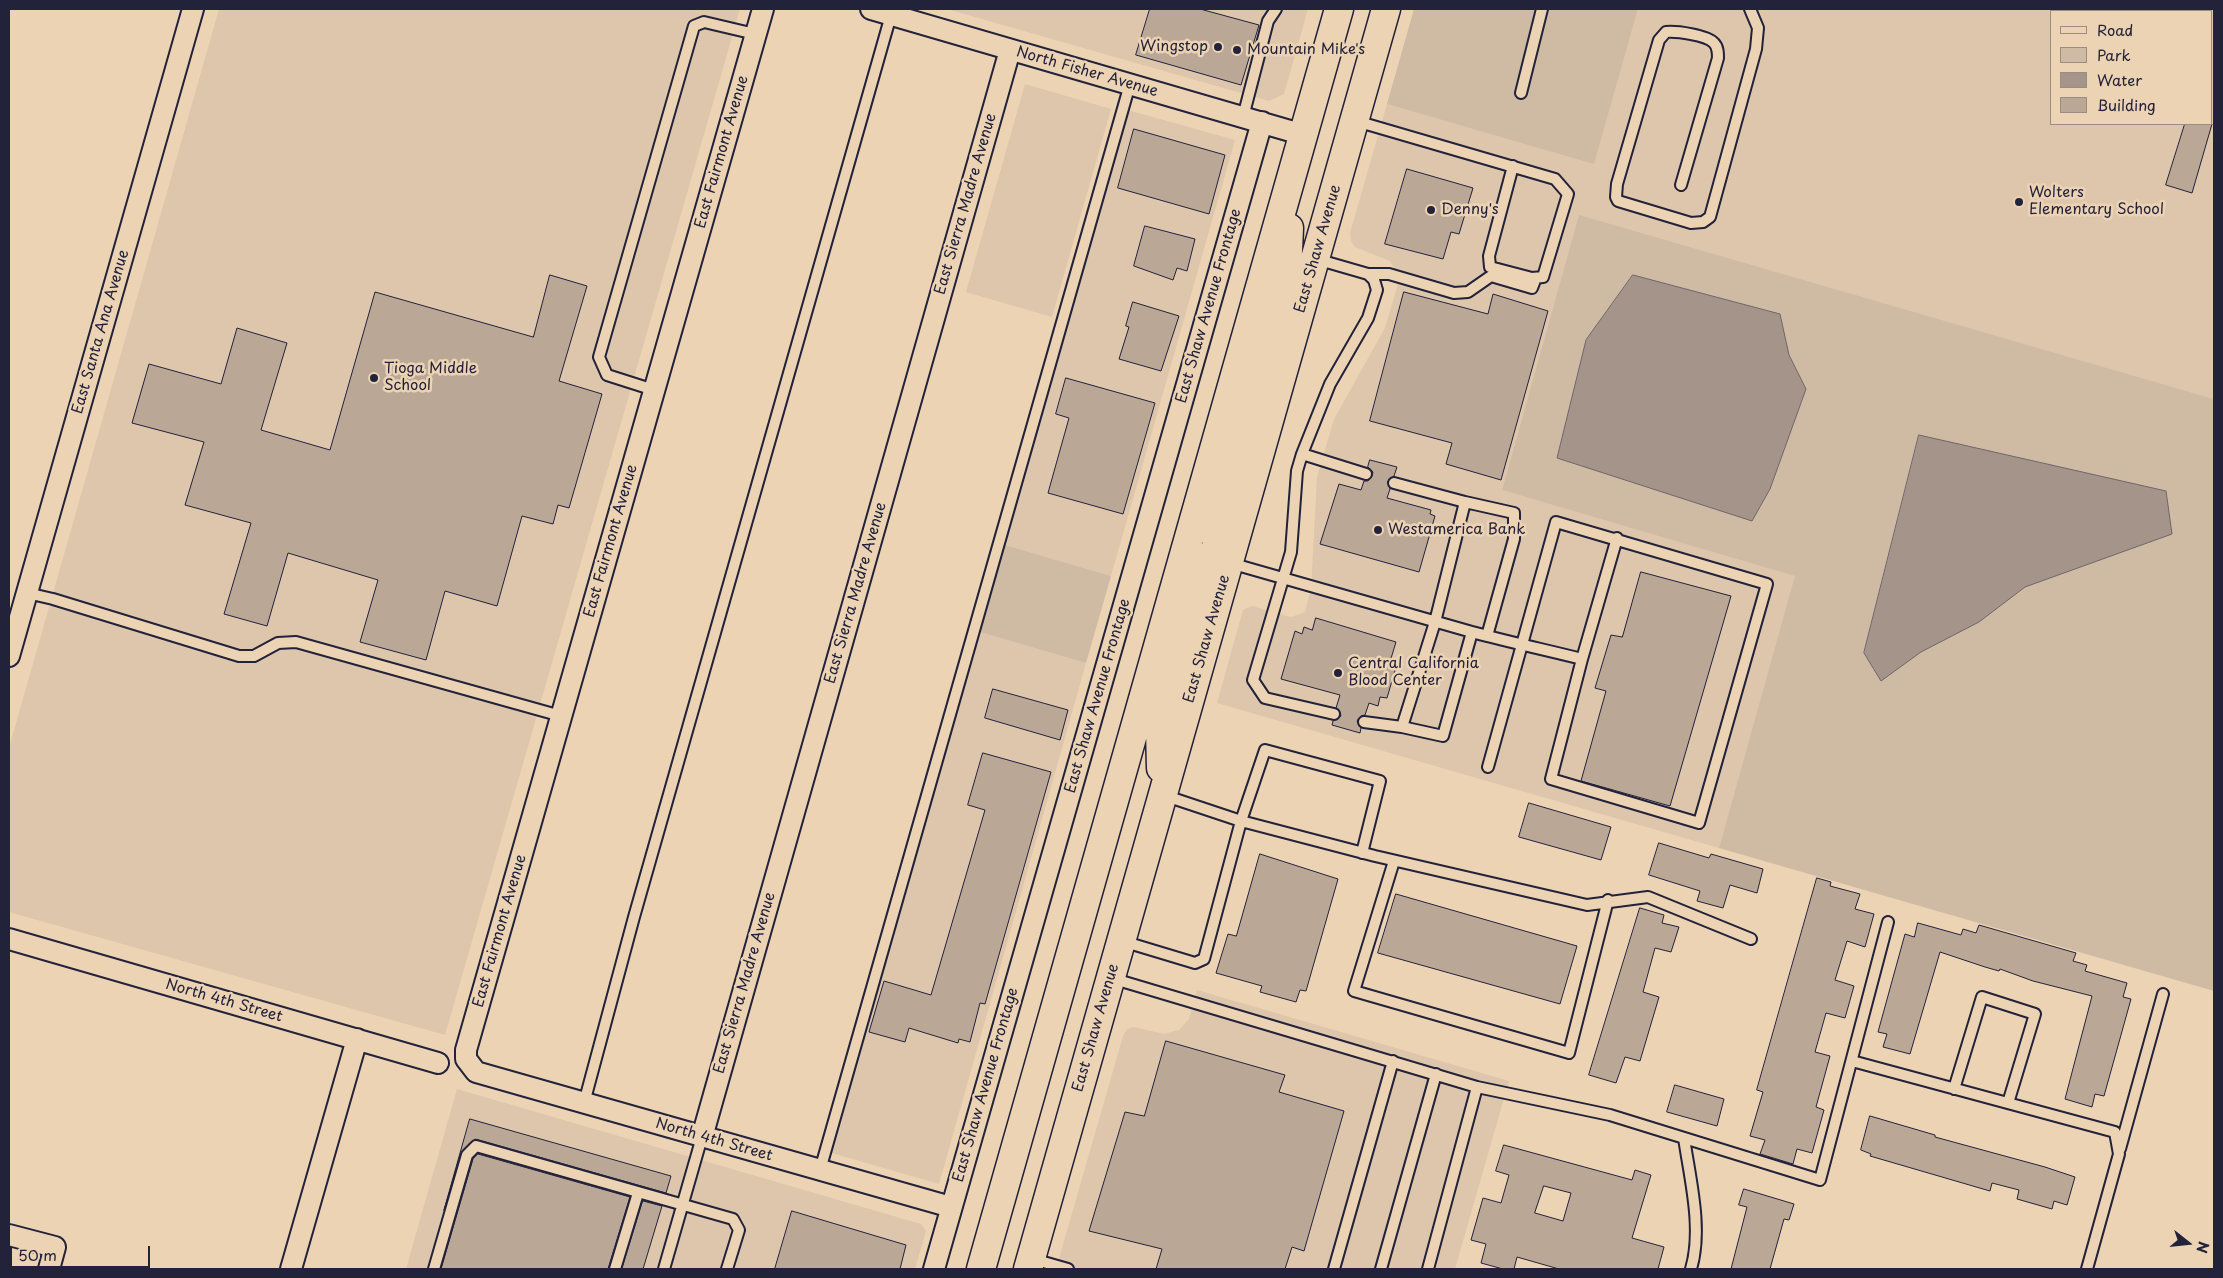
<!DOCTYPE html>
<style>
body{margin:0}
#map{position:relative;width:2223px;height:1278px;overflow:hidden;background:#ecd3b4;font-family:"Playpen Sans",sans-serif}
canvas{display:block}
.frame{position:absolute;inset:0;border:10px solid #22223b;pointer-events:none}
.legend{position:absolute;left:2050px;top:10px;width:162px;height:115px;box-sizing:border-box;background:#ecd3b4;border:1px solid #9b8c84;margin:0;padding:6px 9px;list-style:none;font-size:15px;color:#22223b}
.legend li{display:flex;align-items:center;gap:10px;height:25px}
.legend b{width:25px;border:1px solid #9b8c84}
.north{position:absolute;left:2163px;top:1218px;width:50px;height:50px;-webkit-text-stroke:4px #ecd3b4;paint-order:stroke;rotate:106deg;font-size:14px;font-weight:700;line-height:20px;text-align:center;color:#22223b}
.north::after{content:'';display:block;margin:auto;width:18px;height:22px;background:#22223b;clip-path:polygon(50% 0,100% 100%,50% 72%,0 100%)}
.scale{position:absolute;left:10px;top:1246px;width:140px;height:22px;box-sizing:border-box;border:2px solid #22223b;border-top:0;padding-left:6px;font-size:15px;line-height:18px;white-space:nowrap;color:#22223b;-webkit-text-stroke:4px #ecd3b4;paint-order:stroke}
</style>
<div id="map">
<canvas width="2223" height="1278"></canvas>
<div class="frame"></div>
<ul class="legend">
<li><b style="height:6px;background:#ecd3b4"></b>Road</li>
<li><b style="height:14px;background:#cfbaa3"></b>Park</li>
<li><b style="height:14px;background:#a49489"></b>Water</li>
<li><b style="height:14px;background:#baa796"></b>Building</li>
</ul>
<div class="north">N</div>
<div class="scale">50 m</div>
</div>
<script>
const ctx = document.querySelector('canvas').getContext('2d');
ctx.lineJoin = 'round';
function fillPath(path, color) {
  ctx.fillStyle = color;
  ctx.fill(path, 'evenodd');
}
function stroke(path, color, width, dash) {
  ctx.strokeStyle = color;
  ctx.lineWidth = width;
  ctx.lineCap = dash ? 'butt' : 'round';
  ctx.setLineDash(dash || []);
  ctx.stroke(path);
}
function drawText(font, color, halo, rows, align = 'center') {
  ctx.font = font + ' "Playpen Sans",sans-serif';
  ctx.lineWidth = 5;
  ctx.setLineDash([]);
  ctx.textBaseline = 'middle';
  ctx.strokeStyle = halo;
  ctx.fillStyle = color;
  for (const [text, x, y, turn = 0] of rows) {
    ctx.save();
    ctx.translate(x, y);
    ctx.rotate((+turn || 0) * Math.PI / 180);
    ctx.textAlign = isNaN(turn) ? turn : align;
    if (halo) ctx.strokeText(text, 0, 0);
    ctx.fillText(text, 0, 0);
    ctx.restore();
  }
}
const built = new Path2D(`
 M219 9H740L445 1035 9 912V748Z
 M947 9H1308L1284 94 1269 101Z
 M1638 9H2214V399L1579 216 1502 490 1796 575 1719 848 1217 703 1243 610 1252 606 1291 617 1305 612 1311 589 1317 477 1334 419 1385 328 1398 284V275L1390 261 1355 247 1351 241 1350 233 1387 104 1594 163ZM2052 11H2212V124H2052Z
 M1025 84 1111 109 1052 317 966 292Z
 M1128 110 1235 140 1111 576 1005 545Z
 M980 632 1086 663 939 1184 832 1153Z
 M1197 990 1509 1081 1455 1269H1056L1123 1036 1127 1029 1134 1027 1164 1034 1179 1030 1189 1019Z
 M457 1089 921 1224 926 1231 915 1269H406Z`);
const green = new Path2D(`
 M1414 9H1638L1594 164 1387 104Z
 M1579 215 2214 399V991L1719 848 1795 576 1502 490Z
 M1005 545 1111 576 1086 663 980 632Z`);
const water = new Path2D(`
 M1633 275 1780 314 1789 355 1806 389 1770 489 1752 521 1557 458 1586 340Z
 M1919 435 2166 491 2172 534 2025 587 1979 622 1921 652 1881 681 1864 653Z`);
const building = new Path2D(`
 M1150 9H1200L1259 25 1241 85 1136 55Z
 M2185 124H2212L2192 193 2166 185Z
 M1134 129 1225 155 1209 214 1118 188Z
 M1407 169 1473 188 1459 234 1451 232 1443 259 1385 244Z
 M1145 226 1195 239 1187 271 1177 268 1173 280 1134 266Z
 M550 275 587 286 559 381 602 394 569 508 558 505 553 524 522 516 497 606 445 591 426 660 360 642 378 580 288 553 267 626 224 614 251 523 185 505 204 442 132 423 149 364 221 384 237 328 287 343 261 430 330 450 375 292 533 337Z
 M1404 292 1488 314 1493 294 1548 311 1501 480 1446 464 1452 443 1370 421Z
 M1133 302 1179 316 1161 371 1119 359 1129 327 1126 326Z
 M1066 378 1155 403 1123 514 1048 493 1069 418 1056 414Z
 M1370 460 1397 467 1394 476 1388 481 1390 489 1387 498 1431 510 1430 514 1435 516 1419 572 1320 544 1339 484 1361 490 1364 481H1368L1372 476 1373 472 1368 467Z
 M1641 572 1731 596 1670 806 1581 781 1606 691 1595 688 1611 635 1622 637Z
 M1316 618 1396 642 1389 665 1396 667 1387 698 1380 697 1378 706 1369 703 1365 715 1361 716 1357 721 1361 728 1360 733 1332 725 1333 721 1341 716 1340 712 1336 708 1340 695 1281 679 1295 631 1302 634 1304 627 1312 630Z
 M993 689 1068 710 1060 740 985 718Z
 M983 753 1051 772 985 1004 980 1003 970 1042 959 1039 958 1043 909 1028 905 1042 869 1032 884 981 931 995 985 810 968 805Z
 M1529 803 1611 827 1601 860 1519 837Z
 M1659 843 1709 858 1711 854 1763 869 1757 893 1730 885 1723 908 1697 901 1700 891 1649 875Z
 M1260 854 1338 879 1306 991 1300 990 1296 1002 1260 992 1262 986 1216 973 1228 934 1236 936Z
 M1817 878 1831 882 1830 886 1860 894 1855 909 1874 914 1865 947 1847 941 1835 980 1854 986 1845 1018 1826 1013 1815 1052 1830 1056 1816 1107 1824 1110 1812 1153 1797 1149 1793 1164 1760 1154 1765 1140 1750 1136 1763 1092 1757 1090Z
 M1396 894 1577 946 1560 1004 1378 953Z
 M1640 908 1664 915 1662 923 1679 927 1671 952 1655 948 1643 992 1659 997 1640 1061 1625 1057 1616 1083 1589 1075Z
 M1918 923 1961 935 1963 929 1976 933 1979 925 2076 953 2073 961 2087 965 2085 971 2127 983 2123 997 2131 999 2104 1096 2095 1094 2092 1107 2065 1099 2092 996 2033 981 2000 969 1999 971 1985 967 1940 952 1910 1054 1883 1047 1887 1034 1878 1032 1905 934 1914 937Z
 M1166 1041 1285 1075 1279 1092 1344 1111 1304 1251 1292 1247 1285 1269H1156L1162 1249 1089 1231 1125 1112 1144 1116Z
 M1675 1085 1724 1099 1717 1126 1667 1112Z
 M1870 1116 1935 1135V1137L2045 1167 2075 1177 2067 1205 2054 1201 2052 1209 2017 1199 2019 1190 1992 1183 1990 1191 1870 1156 1871 1154 1861 1150Z
 M470 1119 671 1176 666 1193 475 1139 461 1153 444 1210Z
 M1504 1145 1632 1180 1635 1170 1651 1175 1632 1238 1664 1247 1658 1269H1559L1517 1257 1514 1269H1503L1481 1263 1486 1244 1471 1240 1483 1198 1501 1203 1509 1175 1496 1171ZM1544 1186 1571 1193 1563 1221 1535 1213Z
 M478 1154 630 1197 608 1269H441L473 1159Z
 M1744 1189 1794 1204 1789 1220 1784 1219 1770 1269H1731L1747 1207 1739 1205Z
 M643 1201 662 1206 643 1269H622Z
 M792 1211 906 1245 900 1269H775Z`);
const lane = new Path2D(`
 M1521 93 1542 9
 M1243 117 1268 21 1276 9
 M1356 121 1555 179 1568 194 1543 277 1532 278 1490 267 1489 256 1513 166
 M1681 185 1718 58C1718 53 1718 47 1714 43 1707 35 1676 31 1666 32L1659 40 1617 184 1616 197 1618 201 1691 223 1703 222 1710 217 1756 49 1758 28 1750 9
 M1316 259 1368 274 1374 280 1377 290 1368 318 1330 384 1302 454 1297 471 1291 552 1253 680 1265 698 1334 714
 M1368 274H1389L1454 293 1468 292 1491 276 1532 288 1536 278
 M654 390 607 375 599 357 694 26 704 22 755 34
 M1302 454 1366 474
 M1394 483 1465 502
 M1230 563 1472 632C1509 642 1546 650 1582 659L1551 779 1699 823 1767 584 1556 522 1488 767
 M27 593 53 599 239 656H254L278 643 296 642 561 716
 M1472 632 1443 736 1402 727 1435 622 1465 502 1514 513V539L1487 636
 M1582 659 1617 538
 M1364 722 1402 727
 M1163 795 1241 821 1375 856 1587 905 1648 897 1751 939
 M1394 861 1354 991 1569 1053 1608 900
 M1122 941 1195 963 1204 959 1241 821 1265 750 1380 781 1362 853
 M1111 978 1477 1087 1610 1115 1820 1180 1888 922
 M1852 1061 2115 1132 2119 1154 2087 1269
 M1954 1089 1982 997 2035 1014 2008 1103
 M584 1103 634 917 891 15
 M1684 1138C1690 1179 1703 1229 1691 1269
 M2120 1149 2163 994
 M820 1170 1130 84
 M1033 1259 1068 1269
 M434 1269 467 1155 476 1146 733 1219 739 1230 727 1269
 M615 1269 638 1193
 M664 1269 702 1137
 M1334 1269 1393 1061
 M1381 1269 1436 1074
 M1428 1269 1477 1087`);
const street = new Path2D(`
 M763 9 466 1050V1059L476 1072 951 1207
 M871 9 1304 135
 M9 656 193 9
 M9 939 438 1063
 M702 1137 1010 50
 M9 1235 55 1247 49 1269
 M291 1269 357 1039
 M934 1269 1262 122`);
const primary = new Path2D(`
 M1228 562C1217 550 1214 541 1216 524L1287 274 1289 228
 M1161 768 1160 730 1205 572C1203 560 1198 555 1186 552
 M981 1269 1339 9
 M1028 1269 1386 9`);
const markers = [
 [1218,47,5,"#22223b"],
 [1237,50,5,"#22223b"],
 [2019,202,5,"#22223b"],
 [1431,210,5,"#22223b"],
 [374,378,5,"#22223b"],
 [1378,530,5,"#22223b"],
 [1338,673,5,"#22223b"]
];
const poiNames = [
 ["Wingstop",1208,47,"right"],
 ["Mountain Mike's",1247,50],
 ["Wolters",2029,193],
 ["Elementary School",2029,210],
 ["Denny's",1441,210],
 ["Tioga Middle",384,369],
 ["School",384,386],
 ["Westamerica Bank",1388,530],
 ["Central California",1348,664],
 ["Blood Center",1348,681]
];
const streetNames = [
 ["North Fisher Avenue",1087,72,16],
 ["East Fairmont Avenue",722,152,-74],
 ["East Sierra Madre Avenue",966,204,-74],
 ["East Shaw Avenue",1318,249,-74],
 ["East Shaw Avenue Frontage",1209,306,-74],
 ["East Santa Ana Avenue",101,332,-74],
 ["East Fairmont Avenue",611,541,-74],
 ["East Sierra Madre Avenue",856,593,-74],
 ["East Shaw Avenue",1207,639,-74],
 ["East Shaw Avenue Frontage",1098,696,-74],
 ["East Fairmont Avenue",500,931,-74],
 ["East Sierra Madre Avenue",745,983,-74],
 ["North 4th Street",224,1001,16],
 ["East Shaw Avenue",1096,1028,-74],
 ["East Shaw Avenue Frontage",986,1085,-74],
 ["North 4th Street",714,1140,16]
];
fillPath(built, '#ddc6ab');
fillPath(green, '#cfbaa3');
fillPath(water, '#a49489');
stroke(water, '#70666a', 1);
fillPath(building, '#baa796');
stroke(building, '#22223b', 1);
stroke(lane, '#22223b', 14);
stroke(street, '#22223b', 24);
stroke(primary, '#22223b', 31);
stroke(lane, '#ecd3b4', 10);
stroke(street, '#ecd3b4', 20);
stroke(primary, '#ecd3b4', 28);
for (const [x, y, r, color] of markers) {
  const dot = new Path2D();
  dot.arc(x, y, r, 0, 2 * Math.PI);
  ctx.fillStyle = color;
  ctx.fill(dot);
  stroke(dot, '#ecd3b4', 2);
}
drawText('15px', '#22223b', '#ecd3b4', poiNames, 'left');
drawText('15px', '#22223b', '#ecd3b4', streetNames);
</script>
